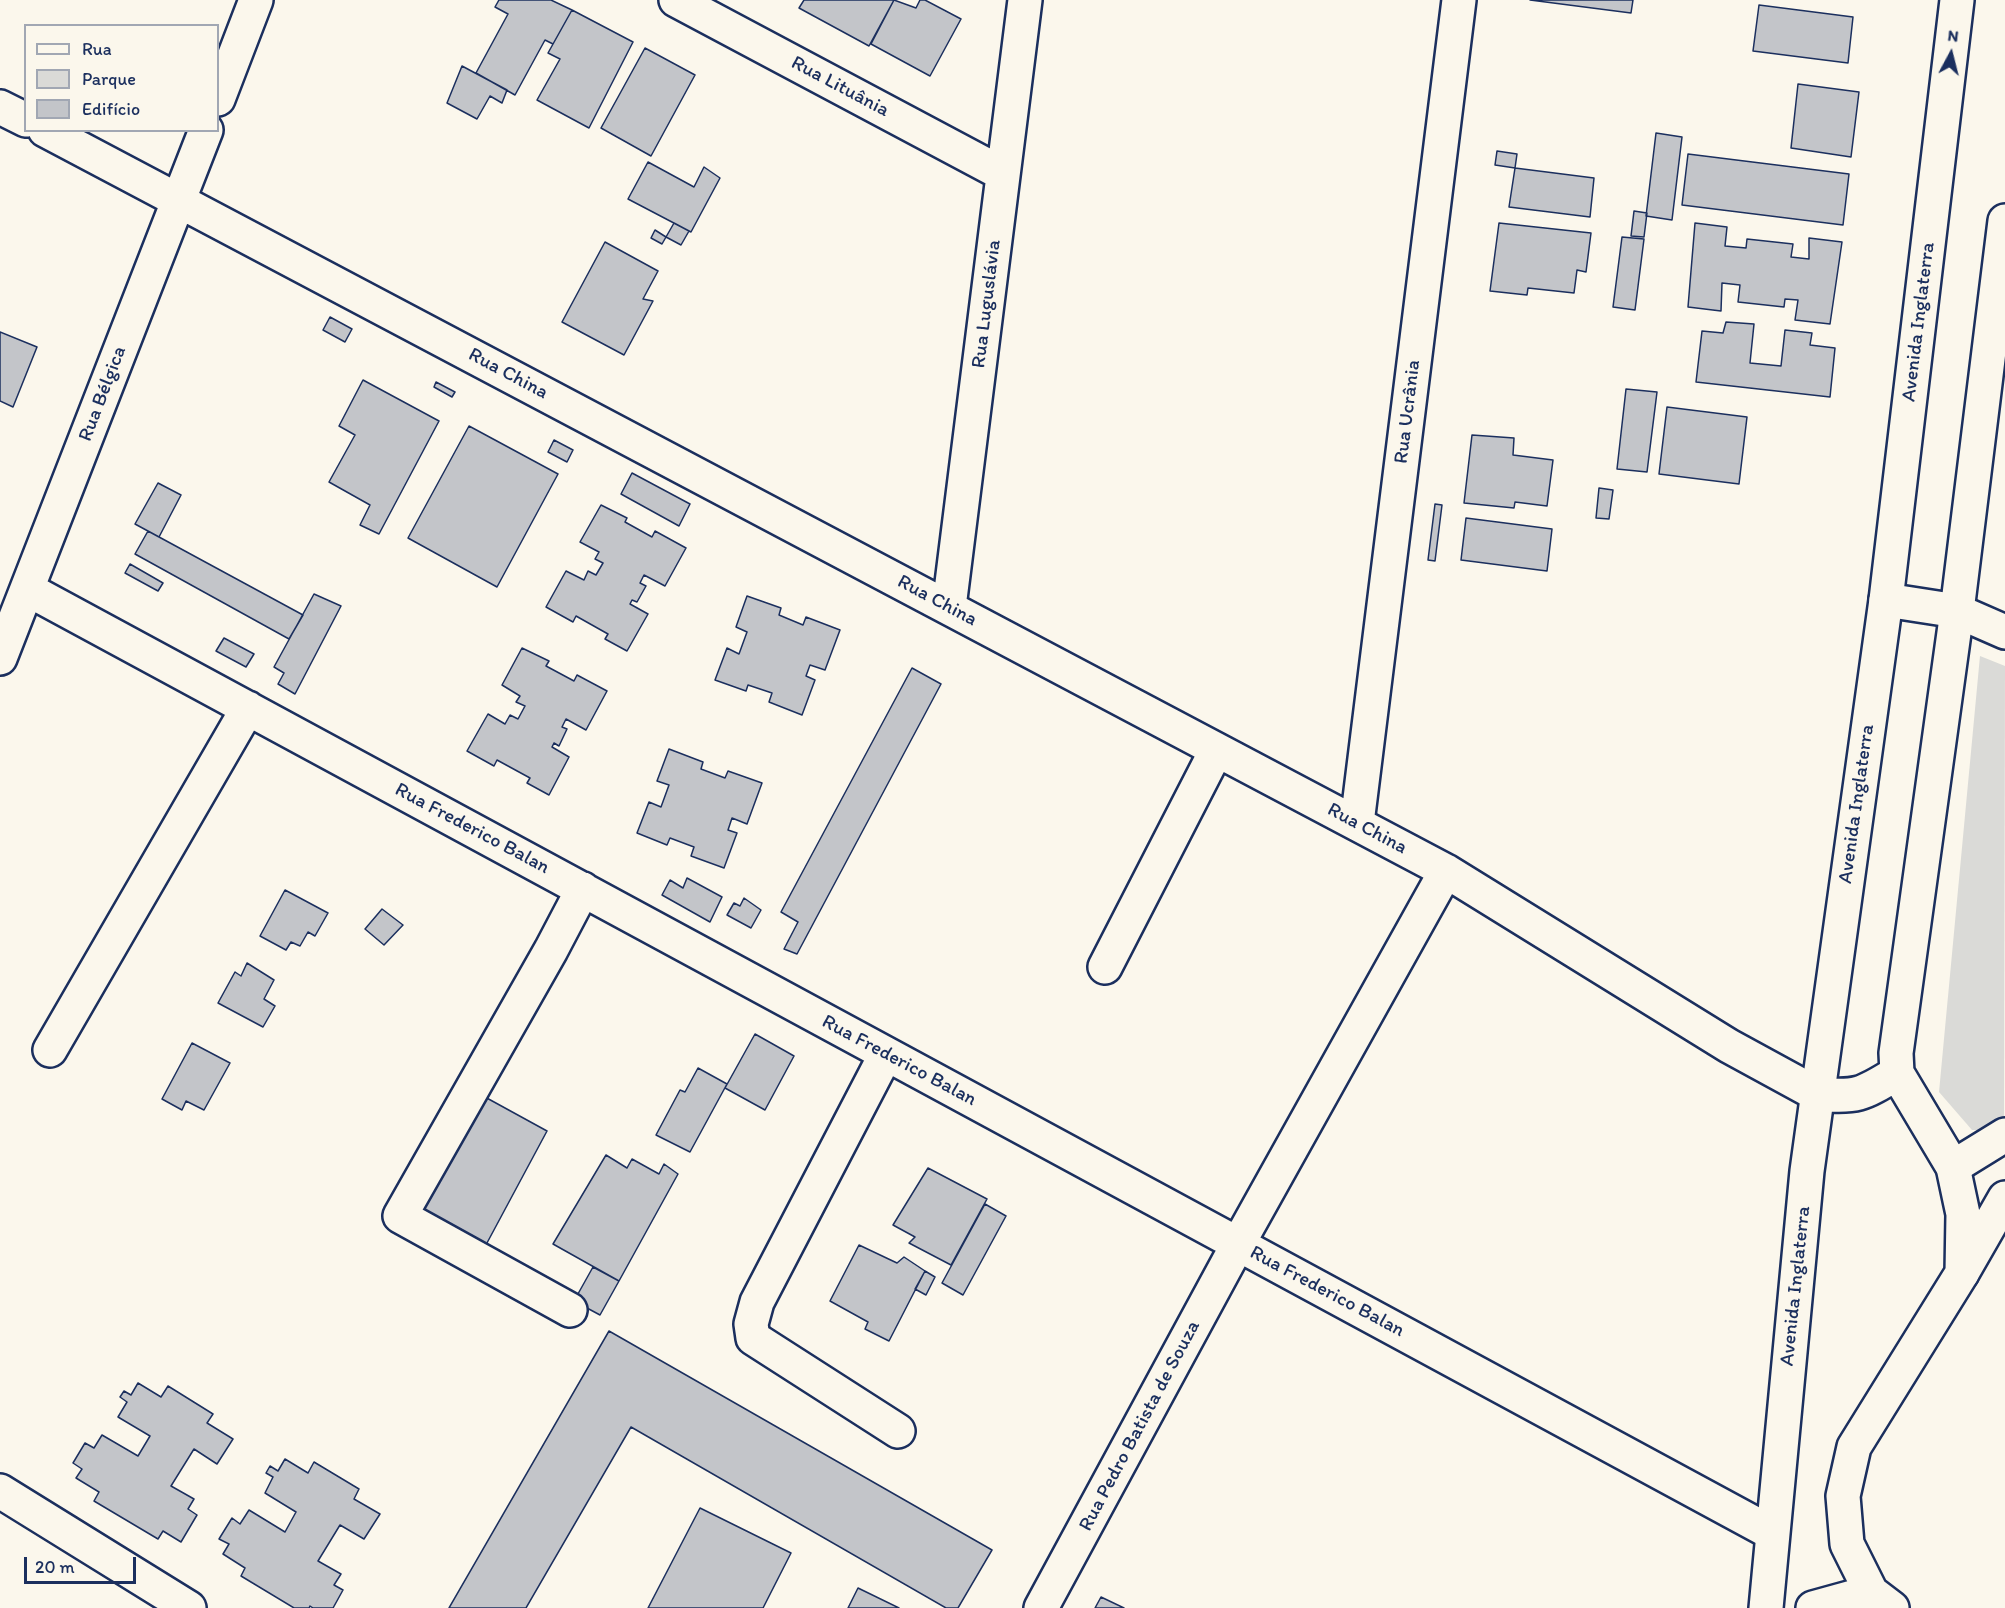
<!DOCTYPE html>
<meta charset="utf-8">
<style>
body{margin:0}
#map{position:relative;width:2005px;height:1608px;overflow:hidden;background:#fbf7ec;font-family:Itim,sans-serif}
canvas{display:block}
.legend{position:absolute;left:24px;top:24px;width:195px;height:108px;box-sizing:border-box;background:#fbf7ec;border:2px solid #a1a7b3;margin:0;padding:8px 10px;list-style:none;font-size:18px;color:#1b2f5e}
.legend li{display:flex;align-items:center;gap:12px;height:30px}
.legend b{width:30px;border:2px solid #a1a7b3}
.north{position:absolute;left:1921px;top:24px;width:60px;height:60px;-webkit-text-stroke:4px #fbf7ec;paint-order:stroke;rotate:7deg;font-size:16px;font-weight:700;line-height:24px;text-align:center;color:#1b2f5e}
.north::after{content:'';display:block;margin:auto;width:21px;height:27px;background:#1b2f5e;clip-path:polygon(50% 0,100% 100%,50% 72%,0 100%)}
.scale{position:absolute;left:24px;top:1557px;width:112px;height:27px;box-sizing:border-box;border:3px solid #1b2f5e;border-top:0;padding-left:8px;font-size:18px;line-height:21px;white-space:nowrap;color:#1b2f5e;-webkit-text-stroke:4px #fbf7ec;paint-order:stroke}
</style>
<div id="map">
<canvas width="2005" height="1608"></canvas>
<ul class="legend">
<li><b style="height:8px;background:#fbf7ec"></b>Rua</li>
<li><b style="height:16px;background:#dadad7"></b>Parque</li>
<li><b style="height:16px;background:#c3c5c9"></b>Edifício</li>
</ul>
<div class="north">N</div>
<div class="scale">20 m</div>
</div>
<script>
const ctx = document.querySelector('canvas').getContext('2d');
ctx.lineJoin = 'round';
function fillPath(path, color) {
  ctx.fillStyle = color;
  ctx.fill(path, 'evenodd');
}
function stroke(path, color, width, dash) {
  ctx.strokeStyle = color;
  ctx.lineWidth = width;
  ctx.lineCap = dash ? 'butt' : 'round';
  ctx.setLineDash(dash || []);
  ctx.stroke(path);
}
function drawText(font, color, halo, rows, align = 'center') {
  ctx.font = font + ' Itim,sans-serif';
  ctx.lineWidth = 6;
  ctx.setLineDash([]);
  ctx.textBaseline = 'middle';
  ctx.strokeStyle = halo;
  ctx.fillStyle = color;
  for (const [text, x, y, turn = 0] of rows) {
    ctx.save();
    ctx.translate(x, y);
    ctx.rotate((+turn || 0) * Math.PI / 180);
    ctx.textAlign = isNaN(turn) ? turn : align;
    if (halo) ctx.strokeText(text, 0, 0);
    ctx.fillText(text, 0, 0);
    ctx.restore();
  }
}
const green = new Path2D(`
 M1980 656 2005 666 2004 1130H1972L1939 1092Z`);
const building = new Path2D(`
 M499 0H551L572 10 553 44 545 40 515 95 476 73 508 14 495 7Z
 M804 0H894L869 46 799 8Z
 M894 0 916 8 920 0H925L961 19 930 76 871 44Z
 M1530 0H1633L1631 13Z
 M1759 5 1853 17 1848 63 1753 51Z
 M572 10 633 42 589 128 537 100 560 59 548 53Z
 M645 48 695 75 651 156 601 128Z
 M462 66 507 90 502 103 490 96 477 119 447 103Z
 M1798 84 1859 92 1851 157 1791 148Z
 M1656 133 1682 137 1672 220 1646 216Z
 M1497 151 1517 154 1515 168 1495 165Z
 M1688 154 1849 174 1843 225 1682 205Z
 M648 162 694 187 704 167 720 178 691 232 628 199Z
 M1515 168 1594 178 1590 217 1509 207Z
 M1634 211 1647 213 1644 237 1631 236Z
 M674 223 689 231 681 245 666 237Z
 M1499 223 1591 233 1586 272 1577 270 1574 293 1528 288 1527 295 1490 291Z
 M1695 223 1727 227 1725 246 1746 248 1747 239 1793 244 1791 257 1809 259V238L1842 242 1830 324 1795 320 1798 300 1785 299 1784 307 1738 302 1740 285 1722 283 1721 311 1688 307Z
 M655 230 666 237 662 244 651 238Z
 M1622 237 1644 239 1635 310 1613 307Z
 M605 242 658 271 643 299 653 301 624 355 562 322Z
 M330 317 352 329 345 342 323 330Z
 M1726 322 1754 324 1750 363 1781 366 1785 330 1812 333 1810 345 1835 348 1830 397 1696 382 1702 331 1723 333Z
 M0 332 37 347 13 407 0 401Z
 M363 380 439 421 379 534 360 525 370 505 329 482 355 435 339 426Z
 M436 382 455 392 452 397 434 387Z
 M1626 389 1657 392 1647 472 1617 469Z
 M1667 407 1747 417 1739 484 1659 474Z
 M469 426 558 474 497 587 408 538Z
 M1472 435 1514 438 1513 455 1553 460 1547 506 1515 502 1514 508 1464 503Z
 M554 440 573 450 567 462 548 452Z
 M632 473 690 504 679 526 621 494Z
 M158 483 181 495 159 537 135 524Z
 M1599 488 1613 490 1609 519 1596 518Z
 M1435 504 1442 505 1435 561 1428 560Z
 M601 505 627 518 625 522 652 537 655 531 686 548 665 586 644 575 640 583 646 586 637 602 632 600 630 604 648 614 627 651 605 639 608 634 576 616 573 622 546 607 566 571 584 580 588 571 596 575 603 563 595 559 599 552 580 542Z
 M1466 518 1552 529 1547 571 1461 560Z
 M148 531 303 615 289 639 135 554Z
 M130 564 163 583 158 591 125 573Z
 M314 594 341 606 295 694 278 684 284 673 274 667Z
 M747 596 781 608 779 615 803 625 806 617 840 630 825 670 810 665 806 676 815 680 802 715 769 702 772 693 748 685 746 691 715 680 727 648 739 654 747 632 736 627Z
 M224 638 254 654 246 667 216 651Z
 M522 648 549 661 546 666 574 681 577 675 607 691 586 730 566 719 562 727 567 729 559 746 554 743 552 747 569 757 549 795 527 783 530 778 497 760 494 766 467 751 488 714 505 724 510 715 518 719 525 706 516 702 520 696 502 685Z
 M912 668 941 684 797 954 784 949 798 922 781 912Z
 M669 749 703 762 701 769 725 778 728 771 762 783 747 824 732 818 728 830 737 833 724 868 691 856 694 847 670 838 667 845 637 833 649 802 661 807 669 785 657 781Z
 M687 878 722 897 710 922 662 895 670 880 683 888Z
 M285 890 328 913 315 936 308 932 300 946 291 942 286 950 260 936Z
 M744 898 761 910 751 928 727 915 734 903 740 906Z
 M382 909 403 925 384 945 365 929Z
 M247 963 274 980 264 999 275 1006 263 1027 218 1003 235 972 241 976Z
 M755 1034 794 1056 765 1110 725 1088Z
 M192 1043 230 1063 204 1110 186 1101 182 1110 162 1099Z
 M698 1068 727 1084 690 1152 656 1135 680 1090 685 1092Z
 M474 1091 547 1131 480 1256 406 1216Z
 M606 1155 627 1168 632 1159 659 1174 664 1164 678 1174 619 1281 553 1244Z
 M928 1168 987 1199 951 1265 909 1243 915 1237 893 1225Z
 M985 1204 1006 1216 963 1295 942 1283Z
 M859 1245 897 1263 904 1257 925 1271 889 1341 865 1329 868 1322 830 1301Z
 M593 1267 619 1281 600 1315 574 1301Z
 M925 1271 935 1277 926 1295 915 1289Z
 M609 1331 992 1550 958 1608H946L631 1427 526 1608H449Z
 M138 1383 161 1397 168 1386 213 1414 207 1423 233 1439 217 1464 194 1449 171 1486 194 1499 188 1509 197 1515 181 1542 163 1531 158 1539 94 1501 99 1492 76 1478 82 1469 73 1463 85 1443 94 1448 102 1435 138 1456 150 1436 118 1417 127 1402 120 1397 124 1391 131 1395Z
 M285 1459 308 1473 314 1462 359 1489 354 1499 380 1514 364 1539 340 1525 318 1561 341 1574 334 1585 343 1590 333 1608H313L310 1606 309 1608H294L241 1576 245 1568 223 1554 229 1544 219 1539 232 1518 240 1524 249 1510 285 1532 296 1512 265 1493 273 1477 266 1473 270 1466 278 1471Z
 M700 1508 791 1553 763 1608H648Z
 M858 1588 899 1608H848Z
 M1101 1597 1124 1608H1095Z`);
const minor = new Path2D(`
 M676 0 1003 174
 M218 99 256 0
 M0 107 26 120
 M45 130 1446 871 1729 1046 1817 1094
 M27 589 1772 1533
 M1886 600 1957 611 2005 632
 M949 607 1025 0
 M0 658 206 130
 M1357 823 1459 0
 M1105 967 1216 751
 M50 1050 248 708
 M886 1054 757 1302 751 1324 753 1338 898 1431
 M1953 1167 2005 1135
 M1962 1273 2005 1198
 M570 1310 400 1216 551 950 583 889
 M0 1491 189 1608
 M1041 1608 1238 1244 1446 871`);
const major = new Path2D(`
 M1817 1094C1858 1098 1863 1094 1897 1073
 M1766 1608 1807 1171 1886 600 1957 0
 M1813 1608 1871 1592
 M1892 1608 1871 1592 1847 1544 1843 1496 1854 1447 1962 1273 1963 1214 1953 1167 1897 1073 1896 1053 1957 611 2005 221`);
const streetNames = [
 ["Rua Lituânia",840,87,28],
 ["Rua Luguslávia",987,304,-83],
 ["Avenida Inglaterra",1919,322,-83],
 ["Rua China",508,374,28],
 ["Rua Bélgica",103,394,-69],
 ["Rua Ucrânia",1408,412,-83],
 ["Rua China",937,601,28],
 ["Avenida Inglaterra",1857,804,-82],
 ["Rua Frederico Balan",472,829,28],
 ["Rua China",1367,829,28],
 ["Rua Frederico Balan",899,1061,28],
 ["Avenida Inglaterra",1796,1286,-84],
 ["Rua Frederico Balan",1327,1292,28],
 ["Rua Pedro Batista de Souza",1140,1426,-62]
];
fillPath(green, '#dadad7');
fillPath(building, '#c3c5c9');
stroke(building, '#1b2f5e', 1.5);
stroke(minor, '#1b2f5e', 38);
stroke(major, '#1b2f5e', 38);
stroke(minor, '#fbf7ec', 33);
stroke(major, '#fbf7ec', 33);
drawText('20px', '#1b2f5e', '#fbf7ec', streetNames);
</script>
